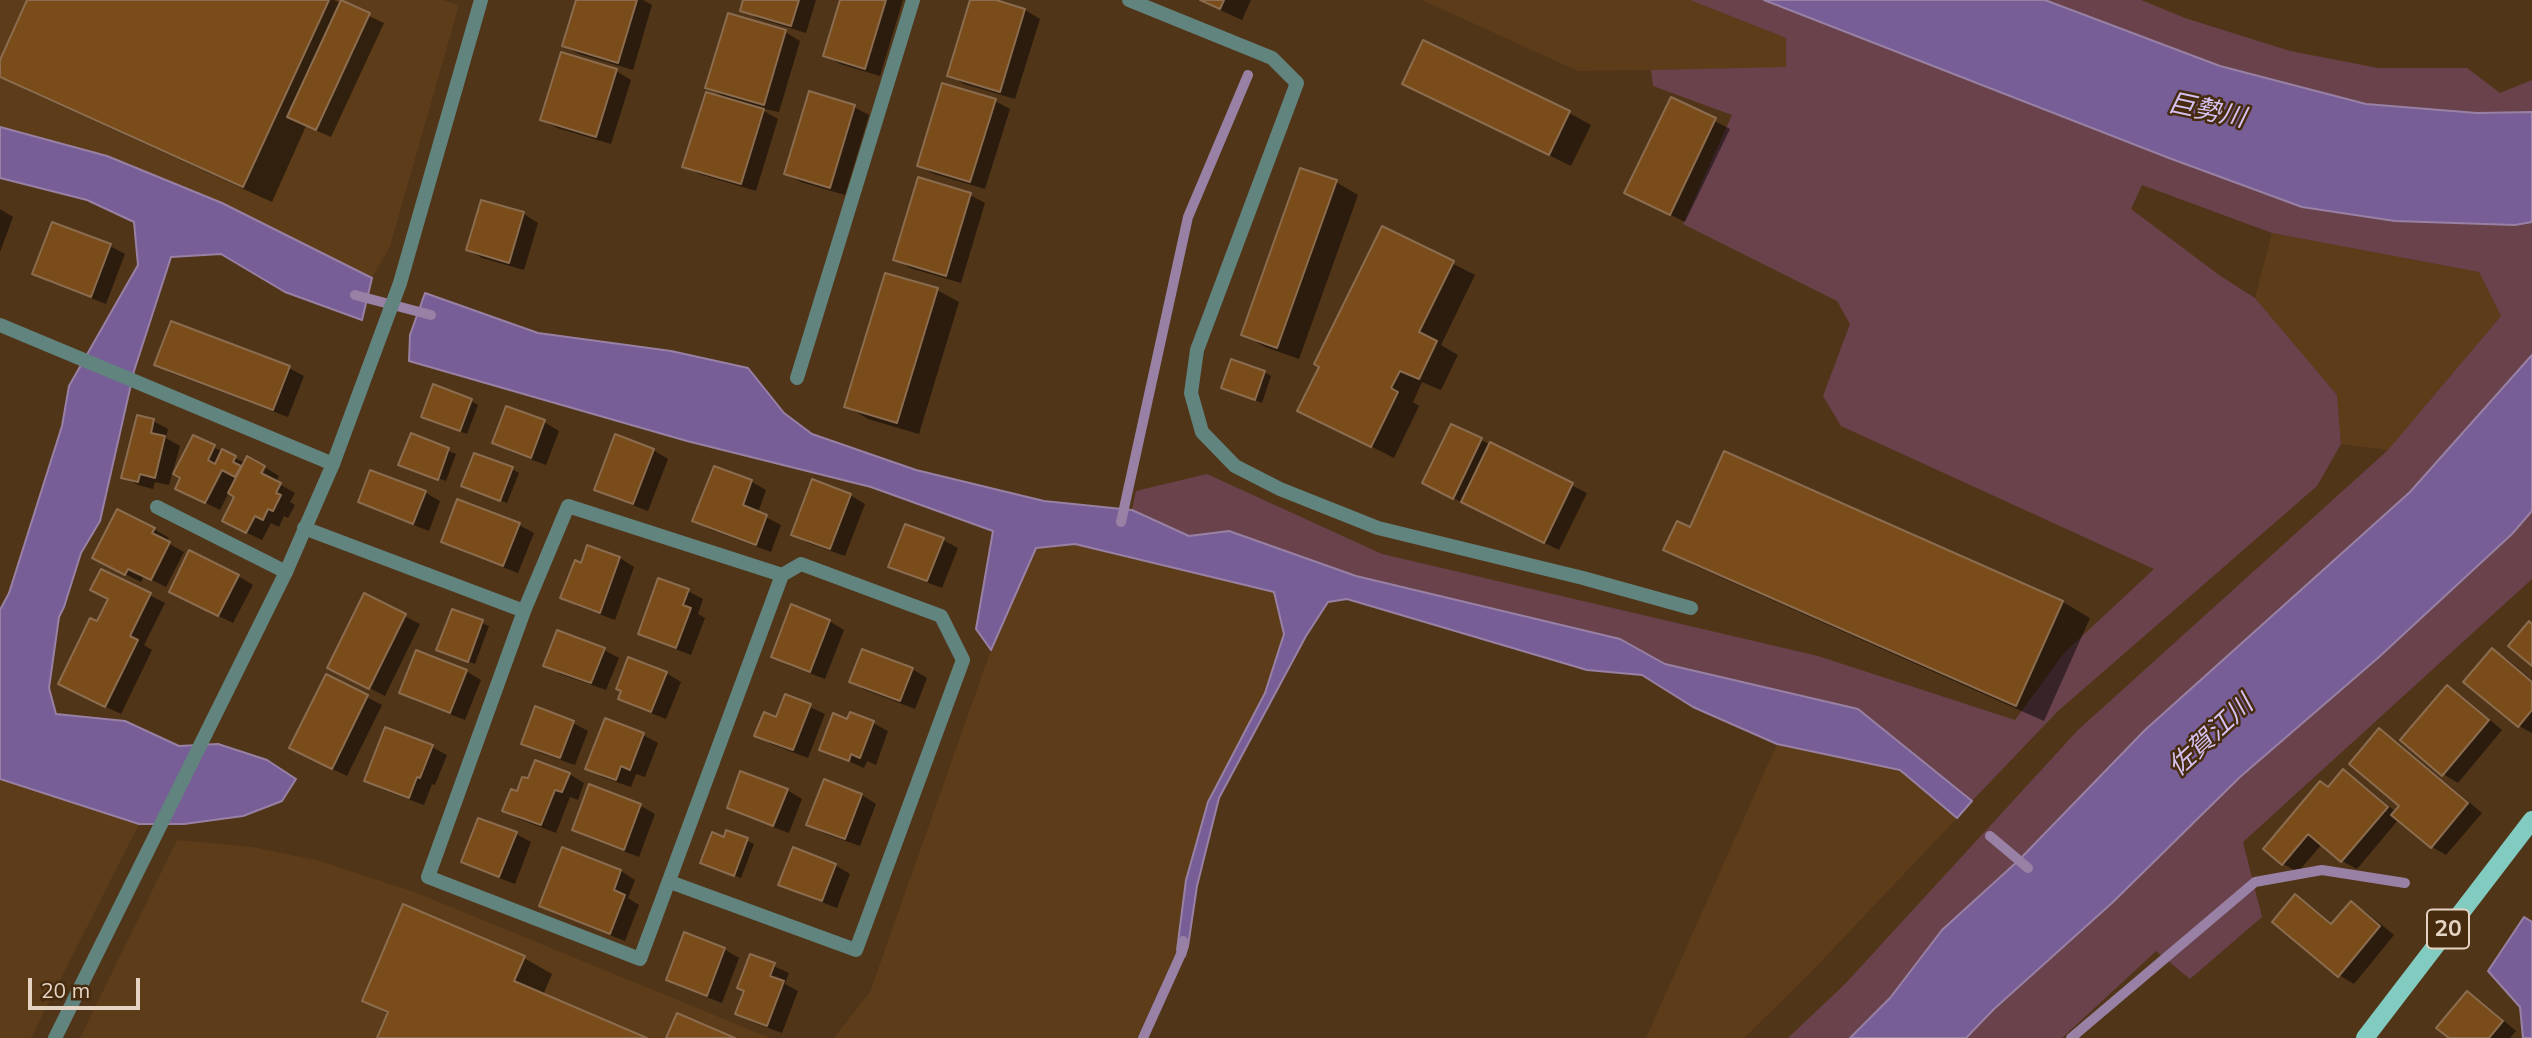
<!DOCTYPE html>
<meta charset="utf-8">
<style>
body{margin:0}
#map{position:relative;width:2532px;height:1038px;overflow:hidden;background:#513519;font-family:Mulish,sans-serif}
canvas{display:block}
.scale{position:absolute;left:28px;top:978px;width:112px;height:32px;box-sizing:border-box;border:4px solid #e5d4c4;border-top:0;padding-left:9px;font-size:21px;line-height:24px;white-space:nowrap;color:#e5d4c4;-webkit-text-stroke:5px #462b0e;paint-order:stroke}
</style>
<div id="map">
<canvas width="2532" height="1038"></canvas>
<div class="scale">20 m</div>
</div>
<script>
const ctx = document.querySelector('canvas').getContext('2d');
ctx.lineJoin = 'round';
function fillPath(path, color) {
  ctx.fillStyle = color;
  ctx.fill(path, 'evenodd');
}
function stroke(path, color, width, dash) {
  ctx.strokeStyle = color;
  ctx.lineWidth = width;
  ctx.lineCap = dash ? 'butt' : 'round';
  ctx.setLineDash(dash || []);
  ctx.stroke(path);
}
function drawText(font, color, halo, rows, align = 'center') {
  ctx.font = font + ' Mulish,"Noto Sans JP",sans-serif';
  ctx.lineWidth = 5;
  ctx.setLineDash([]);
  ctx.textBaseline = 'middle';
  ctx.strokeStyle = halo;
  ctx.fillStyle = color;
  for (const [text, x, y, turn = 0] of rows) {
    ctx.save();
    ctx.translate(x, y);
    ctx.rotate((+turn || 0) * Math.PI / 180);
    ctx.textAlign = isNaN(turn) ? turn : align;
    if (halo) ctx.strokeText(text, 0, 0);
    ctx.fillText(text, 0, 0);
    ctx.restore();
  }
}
const built = new Path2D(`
 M0 0H442L459 5 390 246 372 278 222 203 107 156 0 127Z
 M1422 0H1690L1786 38V68L1578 71Z
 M2272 233 2479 272 2501 316 2388 450 2341 444 2337 395 2255 298Z
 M1075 544 1274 592 1284 634 1265 693 1208 802 1186 880 1177 950 1137 1038H834L870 992 991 650 1035 548Z
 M1777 744 1900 770 1957 818 1812 971 1744 1038H1646Z
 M0 779 139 824 31 1038H0Z
 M177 840 252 847 320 861 417 893 770 1038H80Z`);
const green = new Path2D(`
 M1690 0H1764L2169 158 2302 207 2395 221 2515 225 2532 222V388L1942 930 1890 998 1850 1038H1788L1845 984 2078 730 2388 450 2501 316 2479 272 2272 233 2142 185 2131 209 2219 275 2255 298 2337 395 2341 444 2317 486 2058 711 1972 801 1858 709 1665 664 1620 639 1356 576 1229 531 1189 536 1132 510 1136 491 1207 474 1382 554 1818 656 2015 720 2064 653 2154 569 1841 426 1823 396 1850 324 1837 301 1683 224 1732 115 1653 86 1651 70 1786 67V38Z
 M2045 0H2141L2185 18 2290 51 2378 68H2467L2500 93 2532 80V112L2477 113 2366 104 2220 66Z
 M2532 511V579L2243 842 2262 917 2190 979 2156 951 2062 1038H1966L1994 1009 2113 902 2240 777 2379 657 2512 535Z`);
const water = new Path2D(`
 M1764 0H2045L2220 66 2366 104 2477 113 2532 112V222L2515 225 2395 221 2302 207 2169 158Z
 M0 127 107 156 222 203 372 278 362 320 285 292 221 254 171 257 134 371 100 521 81 553 64 607 59 617 49 688 56 714 125 721 179 746 218 744 267 760 296 779 282 801 243 816 184 824H139L0 779V610L9 593 62 426 69 386 138 265 134 222 87 200 0 178Z
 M425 293 538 333 671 351 748 368 784 413 812 434 916 470 1044 501 1132 510 1189 536 1229 531 1356 576 1620 639 1665 664 1858 709 1972 801 1957 818 1900 770 1777 744 1693 707 1642 675 1587 670 1347 599 1328 602 1306 636 1219 798 1197 886 1188 946 1185 956 1177 950 1186 880 1208 802 1265 693 1284 634 1274 592 1075 544 1036 548 991 650 976 629 993 531 871 487 687 441 409 361 410 335Z
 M2532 355V511L2512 534 2379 657 2240 777 2113 902 1994 1009 1966 1038H1850L1890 998 1942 930 2019 860 2145 730 2410 492Z
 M2524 917 2532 922V1038H2523L2520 1007 2488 971Z`);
const shadow = new Path2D(`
 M29 0H334L384 23 331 137 306 126 272 202 24 89 0 76V64Z
 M578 0H643L652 5 633 70 579 54 564 46Z
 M745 0H816L806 33 757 18 742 10Z
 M842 0H903L880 76 840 64 825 55Z
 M972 0H990L1025 10 1040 19 1015 99 964 84 949 75Z
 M1198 0H1251L1242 20Z
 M785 32 800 41 779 112 759 108 778 119 756 191 699 174 684 166 726 98 707 87Z
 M616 71 631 80 611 144 557 128 542 120Z
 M1404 83 1569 113 1591 125 1571 166Z
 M1672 99 1730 129 1685 222 1641 200Z
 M995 101 1010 109 985 189 934 174 919 166Z
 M854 107 869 115 845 195 801 182 786 173Z
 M1336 182 1358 195 1299 359 1265 347 1243 334Z
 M970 195 985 203 961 283 910 268 895 259Z
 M482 202 524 214 538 223 524 270 482 258 468 249Z
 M0 209 13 217 0 252Z
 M1383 228 1475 275 1441 345 1458 355 1441 390 1422 382 1413 402 1419 406 1394 458 1299 410Z
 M110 246 125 254 106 304 49 282 35 274Z
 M937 290 959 302 919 434 868 419 846 406Z
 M156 365 289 368 304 376 288 417 171 373Z
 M1264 372 1271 376 1262 403 1223 387Z
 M471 401 478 405 467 434 430 420Z
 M507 408 544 422 559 431 546 465 509 451 494 442Z
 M153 421 168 429 166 438 180 446 169 485 155 482 153 489 138 485 123 477Z
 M412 436 456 454 446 481 406 466Z
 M193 437 245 463 259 482 266 468 279 476 276 482 295 493 290 502 295 505 288 518 284 516 279 527 271 523 262 540 239 529 236 496 229 492 220 510 192 496Z
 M1481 440 1587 493 1559 550 1439 491Z
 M653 450 668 459 648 511 611 497 596 489Z
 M1725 453 2063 602 2090 618 2044 721 1693 565 1666 549 1691 529Z
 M715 468 752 482 766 490 758 513 781 525 771 552 709 529 694 521Z
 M512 469 519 473 507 503 470 489Z
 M371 472 426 493 440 501 429 531 375 510 360 502Z
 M850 495 865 504 845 556 808 543 793 534Z
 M519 525 534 533 518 573 458 550 443 541Z
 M154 529 169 538 166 542 184 552 166 587 144 576 141 582 109 566Z
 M943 540 958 548 942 588 905 574 891 566Z
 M588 547 620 558 634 567 615 620 577 606 562 597 582 565Z
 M102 571 165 603 144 645 152 650 121 714 75 692 98 623 110 599Z
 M238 576 253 585 233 623 186 600Z
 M660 580 688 591 703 599 698 614 705 618 691 655 654 641 640 633Z
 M365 596 420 624 385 696 344 675Z
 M453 611 489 626 475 664 445 653Z
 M829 621 844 630 825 679 788 665 774 656Z
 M604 650 619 658 606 690 560 674 546 665Z
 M2492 651 2507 659 2532 680V733L2519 726Z
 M912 669 927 678 915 709 865 690 851 682Z
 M466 671 481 680 465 720 416 701 401 693Z
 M666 673 681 682 666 719 635 707 620 698 623 691Z
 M327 676 382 705 347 776 306 756Z
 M2447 687 2462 696 2502 730 2458 783 2443 774Z
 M786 696 825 714 808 758 771 744 757 735 777 719Z
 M848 721 873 723 888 731 876 765 867 761 864 768 821 749Z
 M573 723 588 731 575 765 538 752 523 743Z
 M2379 731 2394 739 2482 813 2446 855 2432 847 2399 819 2357 869 2342 861 2322 844 2298 872 2283 864 2266 849 2329 788 2343 771 2358 780 2396 812 2402 806Z
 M643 735 658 743 645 777 636 774 631 787 602 777 588 768Z
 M432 747 447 755 435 785 432 784 424 805 381 789 366 781Z
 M569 774 584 783 578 800 570 797 556 833 519 819 504 810 518 793Z
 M825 782 862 795 876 804 860 846 823 833 809 824Z
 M590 787 641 806 655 814 639 857 589 838 574 829Z
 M787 790 802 799 789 833 744 816 729 807Z
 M727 832 754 844 741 878 709 866Z
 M516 834 531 842 515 884 478 870 463 862Z
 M835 865 850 874 837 908 795 892 780 884Z
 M621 871 635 880 628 898 639 905 625 941 556 914 541 905Z
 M2295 897 2310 905 2333 924 2351 903 2366 912 2394 935 2354 984 2339 975Z
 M404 907 524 958 552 974 543 995 642 1038H379L389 1015 364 1000Z
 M724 949 739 958 722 1003 683 988 668 979Z
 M751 956 789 973 785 984 798 991 782 1033 752 1022 737 1013 745 991Z
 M2467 993 2482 1002 2516 1031 2510 1038H2452Z`);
const stream = new Path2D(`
 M355 295 431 315
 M1121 522 1188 217 1248 75
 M1990 836 2028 868
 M1143 1038 1181 954 1183 941
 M2071 1038 2255 882 2322 870 2405 883`);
const building = new Path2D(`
 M27 0H329L243 187 0 77V60Z
 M341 0 370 13 316 130 287 117Z
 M576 0H637L618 63 562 46Z
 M743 0H799L791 26 740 11Z
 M840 0H886L865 69 823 56Z
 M970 0H996L1025 9 1000 92 947 76Z
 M1200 0H1224L1220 9Z
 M728 13 786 30 764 105 705 88Z
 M1423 40 1570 111 1549 155 1402 84Z
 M561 52 617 69 596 137 540 120Z
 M942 83 996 99 970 182 917 166Z
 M809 91 855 105 830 188 784 174Z
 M706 92 764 109 741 184 682 167Z
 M1671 97 1716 118 1670 215 1624 193Z
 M1300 168 1337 180 1277 348 1241 335Z
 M918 177 971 193 946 276 893 260Z
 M481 200 524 212 509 263 466 250Z
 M52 222 111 244 91 297 32 274Z
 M1382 226 1454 261 1419 332 1437 341 1419 379 1400 371 1391 388 1398 392 1371 447 1297 411 1319 367 1314 364Z
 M885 273 938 288 897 423 844 407Z
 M171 321 290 366 273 410 154 365Z
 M1231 359 1265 371 1255 400 1221 388Z
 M433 384 472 399 460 431 421 417Z
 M506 406 545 420 531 458 492 443Z
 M137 415 154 419 151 433 165 436 155 478 140 474 138 482 121 478Z
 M1451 424 1482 438 1453 499 1422 483Z
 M411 433 449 448 438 480 398 465Z
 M615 434 654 449 633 504 594 490Z
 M193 435 215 445 208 460 215 464 222 449 236 456 233 462 241 466 235 477 222 470 205 503 175 489 180 478 173 474Z
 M1490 442 1573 483 1544 543 1461 502Z
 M1724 451 2063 601 2016 706 1663 550 1677 521 1690 527Z
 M474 453 513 467 500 501 461 486Z
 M247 456 265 466 261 473 281 483 276 493 281 495 273 511 268 509 263 520 255 516 246 533 222 521 234 497 228 493Z
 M714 466 752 480 743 505 767 515 756 545 692 521Z
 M370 470 426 491 413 524 358 502Z
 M812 479 851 494 830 549 791 535Z
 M457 499 520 523 503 566 441 542Z
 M117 509 155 528 152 533 170 542 151 580 128 569 125 575 92 558Z
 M905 524 944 538 927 581 888 567Z
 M587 545 620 557 600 613 560 598 575 560 581 563Z
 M189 550 239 575 218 616 169 592Z
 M101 569 151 593 130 636 138 640 105 707 58 684 90 618 97 621 108 599 90 590Z
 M658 578 689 589 683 605 691 608 676 648 638 634Z
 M364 593 406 614 369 689 327 668Z
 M791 604 830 620 810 672 771 657Z
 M452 609 483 620 468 662 436 650Z
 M2529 621 2532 624V666L2508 646Z
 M557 630 605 648 591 683 543 666Z
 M2492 648 2532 682V710L2518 727 2463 682Z
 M862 649 913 668 900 701 849 682Z
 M416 650 467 670 450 713 399 693Z
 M628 657 667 672 651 712 618 699 621 691 616 689Z
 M326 674 368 695 332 769 289 748Z
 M2447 685 2489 720 2442 776 2400 740Z
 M785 694 811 704 793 750 754 736 764 712 776 717Z
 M535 706 574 721 560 758 521 744Z
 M850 712 874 721 860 758 851 754 849 761 819 750 833 713 847 719Z
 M605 718 644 733 630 770 621 766 616 780 585 769Z
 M385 727 433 745 420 778 417 777 409 798 364 781Z
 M2379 728 2468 803 2431 848 2391 815 2399 806 2349 764Z
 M535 760 570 773 562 792 555 790 541 825 502 811 511 789 517 791 522 777 528 778Z
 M2343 769 2388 807 2341 862 2308 834 2282 865 2263 849 2320 781 2328 787Z
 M740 771 788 789 773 826 727 808Z
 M824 779 862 794 845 839 806 825Z
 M589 784 641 804 624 850 572 830Z
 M478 818 517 832 499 877 461 862Z
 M726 830 748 838 734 876 700 863 712 832 724 837Z
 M562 847 621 870 614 890 625 895 610 934 539 906Z
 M793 847 836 864 822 901 778 885Z
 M2295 894 2331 924 2351 901 2380 926 2338 977 2272 922Z
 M403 904 525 956 514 981 647 1038H377L388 1012 362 1001Z
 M684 932 725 948 707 996 666 980Z
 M750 954 775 963 770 976 784 981 767 1026 735 1014 744 991 737 988Z
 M2467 991 2503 1021 2489 1038H2449L2436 1028Z
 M677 1013 735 1038H666Z`);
const minor = new Path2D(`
 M1129 0 1272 58 1297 83 1197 350 1191 393 1202 432 1235 466 1280 489 1378 528 1583 578 1691 608
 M0 325 333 464
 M797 378 913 0
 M157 507 286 572
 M304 528 524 611 568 506 782 575 801 564 941 616 963 660 856 950 670 882
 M524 611 428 877 640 959 782 575`);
const tertiary = new Path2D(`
 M55 1038 286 572 333 464 400 283 481 0`);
const primary = new Path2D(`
 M2365 1038 2532 820`);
const shields = [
 [2448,929,42]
];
const shieldNames = [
 ["20",2448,929]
];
const waterNames = [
 ["巨勢川",2207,111,12],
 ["佐賀江川",2211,736,-43]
];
fillPath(built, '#5d3c19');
fillPath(green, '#6a424c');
fillPath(water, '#775e96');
stroke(water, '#9881a4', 2);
fillPath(shadow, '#0007');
stroke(stream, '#9881a4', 10);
fillPath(building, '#7a4c19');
stroke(building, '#8b6c4f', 2);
stroke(minor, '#61847f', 14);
stroke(tertiary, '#61847f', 14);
stroke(primary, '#81cbc0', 18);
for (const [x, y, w] of shields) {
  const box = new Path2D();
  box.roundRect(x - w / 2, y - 19.5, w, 39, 5);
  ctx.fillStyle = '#462b0e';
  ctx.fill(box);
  stroke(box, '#e5d4c4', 2);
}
drawText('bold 23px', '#e5d4c4', null, shieldNames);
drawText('italic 26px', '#d6c2f3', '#462b0e', waterNames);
</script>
